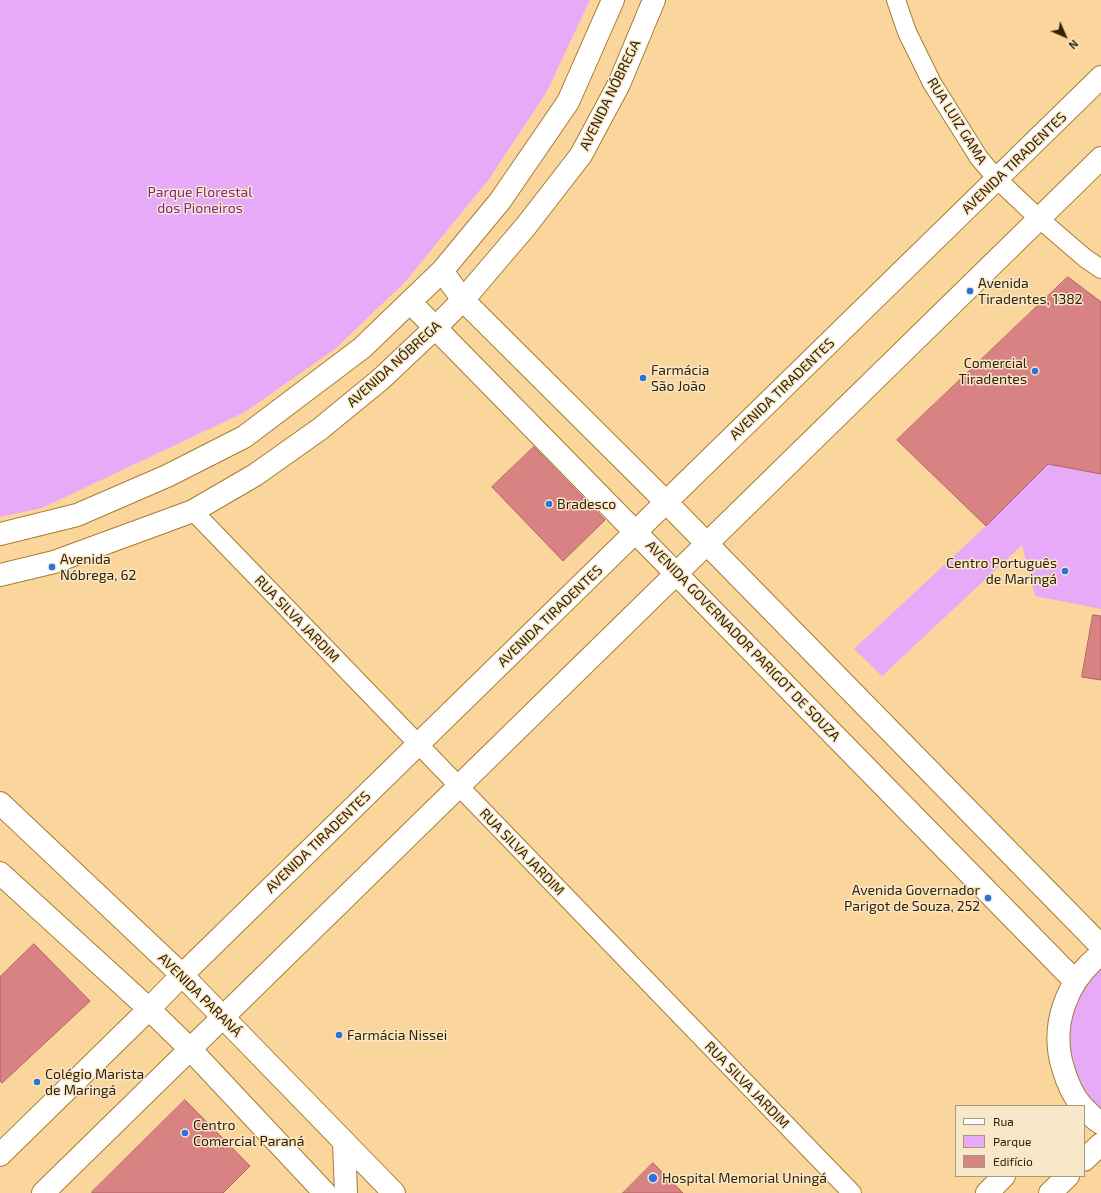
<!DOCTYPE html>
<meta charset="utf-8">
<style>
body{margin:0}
#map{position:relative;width:1101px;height:1193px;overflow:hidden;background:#fbd69c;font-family:"Exo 2",sans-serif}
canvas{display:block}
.legend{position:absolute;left:955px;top:1105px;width:130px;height:72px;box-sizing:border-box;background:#f9e7ca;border:1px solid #aa987a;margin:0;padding:5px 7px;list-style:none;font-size:12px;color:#332202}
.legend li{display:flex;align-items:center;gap:8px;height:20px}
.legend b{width:20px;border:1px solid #aa987a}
.north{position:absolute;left:1045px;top:16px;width:40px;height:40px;-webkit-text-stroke:3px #f9e7ca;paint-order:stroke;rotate:135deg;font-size:11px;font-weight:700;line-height:16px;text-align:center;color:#332202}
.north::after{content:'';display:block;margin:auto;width:14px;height:18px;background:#332202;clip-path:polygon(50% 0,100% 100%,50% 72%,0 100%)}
</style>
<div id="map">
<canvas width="1101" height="1193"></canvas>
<ul class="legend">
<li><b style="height:5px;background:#fff"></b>Rua</li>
<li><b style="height:11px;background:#e7aaf9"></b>Parque</li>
<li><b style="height:11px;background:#d88284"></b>Edifício</li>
</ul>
<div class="north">N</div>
</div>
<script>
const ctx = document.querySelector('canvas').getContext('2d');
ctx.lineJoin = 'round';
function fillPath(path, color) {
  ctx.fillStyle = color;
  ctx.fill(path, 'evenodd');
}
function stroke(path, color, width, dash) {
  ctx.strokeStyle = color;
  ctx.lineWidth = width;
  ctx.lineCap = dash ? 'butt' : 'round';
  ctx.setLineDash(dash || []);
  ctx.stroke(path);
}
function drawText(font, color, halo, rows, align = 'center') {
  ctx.font = font + ' "Exo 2",sans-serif';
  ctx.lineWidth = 3;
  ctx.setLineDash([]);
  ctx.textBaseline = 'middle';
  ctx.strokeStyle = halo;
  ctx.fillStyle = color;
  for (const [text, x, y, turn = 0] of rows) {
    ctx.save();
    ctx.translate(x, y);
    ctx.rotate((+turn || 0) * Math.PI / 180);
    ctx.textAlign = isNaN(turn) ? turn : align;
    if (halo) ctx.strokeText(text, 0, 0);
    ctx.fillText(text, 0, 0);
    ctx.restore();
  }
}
const green = new Path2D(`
 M0 0H590L546 93 489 179 405 282 335 349 245 412 42 508 0 517Z
 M1048 464 1101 474V609L1035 596 1022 545 882 676 854 649 986 526Z
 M1101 954V1123L1079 1102 1058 1031Z`);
const building = new Path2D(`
 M1068 277 1101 302V474L1048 464 986 526 897 440Z
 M534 447 605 520 563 561 492 487Z
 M1093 615 1101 616V680L1082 677Z
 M34 944 90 1001 2 1083 0 1081V977Z
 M185 1100 250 1166 223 1193H92V1192Z
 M653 1163 683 1193H623Z`);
const street = new Path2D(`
 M896 0 907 32 932 83 979 158 997 179 1036 216 1085 258 1101 269
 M193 511 852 1193`);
const secondary = new Path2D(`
 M442 271 463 300 666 502 1101 946
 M410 302 1075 981
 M0 534 77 515 167 476 244 437 362 348 442 271 500 201 568 102 613 0
 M0 575 54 562 193 511 255 475 320 429 381 379 435 328 463 300 526 226 581 155 619 84 654 0
 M0 803 182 975 394 1193
 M0 873 149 1009 190 1049 325 1193
 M1082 1106C1073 1096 1067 1082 1063 1068 1050 1026 1066 981 1101 954
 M1084 1108 1095 1119 1101 1123
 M344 1143 346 1193
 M0 1155 149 1009 182 975 1101 77
 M1084 1160 1101 1144
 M43 1193 1101 158
 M987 1193 1004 1176
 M1050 1193 1068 1176`);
const markers = [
 [970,291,4,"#2972de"],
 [1035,371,4,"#2972de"],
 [643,378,4,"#2972de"],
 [549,504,4,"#2972de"],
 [52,567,4,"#2972de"],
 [1065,571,4,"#2972de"],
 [988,898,4,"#2972de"],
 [339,1035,4,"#2972de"],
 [37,1082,4,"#2972de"],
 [185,1133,4,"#2972de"],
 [653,1178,5,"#2972de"]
];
const streetNames = [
 ["AVENIDA NÓBREGA",610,95,-64],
 ["RUA LUIZ GAMA",957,121,58],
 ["AVENIDA TIRADENTES",1014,163,-44],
 ["AVENIDA NÓBREGA",394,364,-42],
 ["AVENIDA TIRADENTES",782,389,-44],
 ["AVENIDA TIRADENTES",550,616,-44],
 ["RUA SILVA JARDIM",297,619,46],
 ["AVENIDA GOVERNADOR PARIGOT DE SOUZA",743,641,46],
 ["AVENIDA TIRADENTES",318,842,-44],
 ["RUA SILVA JARDIM",522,852,46],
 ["AVENIDA PARANÁ",200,995,45],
 ["RUA SILVA JARDIM",747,1085,46]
];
const parkNames = [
 ["Parque Florestal",200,192],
 ["dos Pioneiros",200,208]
];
const poiNames = [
 ["Avenida",978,283],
 ["Tiradentes, 1382",978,299],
 ["Comercial",1027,363,"right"],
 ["Tiradentes",1027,379,"right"],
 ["Farmácia",651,370],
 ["São João",651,386],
 ["Bradesco",557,504],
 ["Avenida",60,559],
 ["Nóbrega, 62",60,575],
 ["Centro Português",1057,563,"right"],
 ["de Maringá",1057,579,"right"],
 ["Avenida Governador",980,890,"right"],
 ["Parigot de Souza, 252",980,906,"right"],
 ["Farmácia Nissei",347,1035],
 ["Colégio Marista",45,1074],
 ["de Maringá",45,1090],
 ["Centro",193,1125],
 ["Comercial Paraná",193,1141],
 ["Hospital Memorial Uningá",662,1178]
];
fillPath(green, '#e7aaf9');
fillPath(building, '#d88284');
stroke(building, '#b26063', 1);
stroke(street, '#a77c30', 20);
stroke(secondary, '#a77c30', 24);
stroke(street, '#fff', 18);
stroke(secondary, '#fff', 22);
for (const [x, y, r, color] of markers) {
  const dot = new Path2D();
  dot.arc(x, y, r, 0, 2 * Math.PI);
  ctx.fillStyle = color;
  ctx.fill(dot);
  stroke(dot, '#f9e7ca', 1.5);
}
drawText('14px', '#332202', '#f9e7ca', streetNames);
drawText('14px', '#7d2793', '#f9e7ca', parkNames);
drawText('14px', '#332202', '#f9e7ca', poiNames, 'left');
</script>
